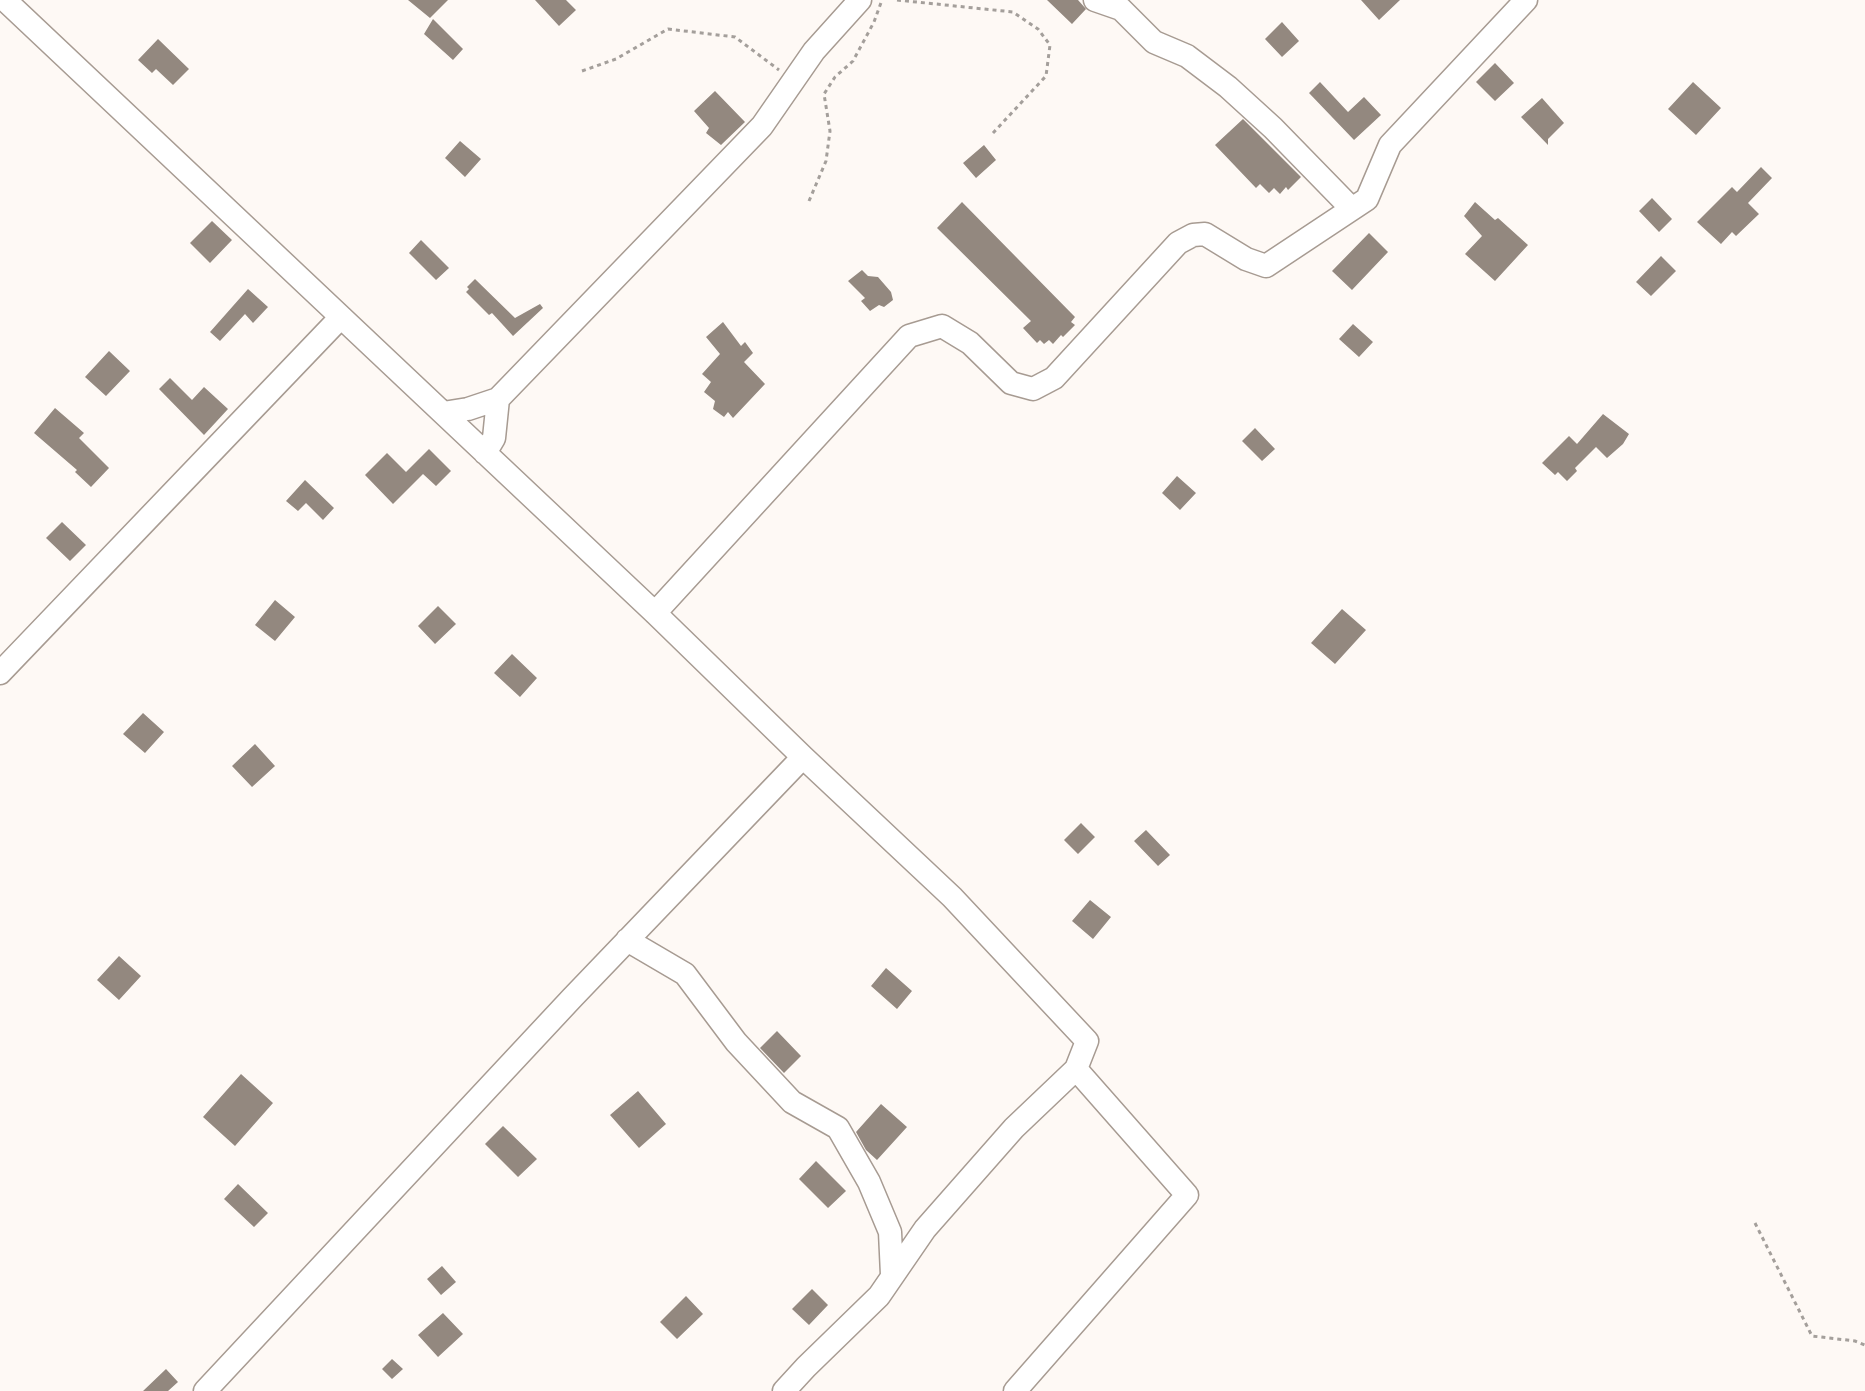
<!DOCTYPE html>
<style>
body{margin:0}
canvas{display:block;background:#fef9f5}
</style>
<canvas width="1865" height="1391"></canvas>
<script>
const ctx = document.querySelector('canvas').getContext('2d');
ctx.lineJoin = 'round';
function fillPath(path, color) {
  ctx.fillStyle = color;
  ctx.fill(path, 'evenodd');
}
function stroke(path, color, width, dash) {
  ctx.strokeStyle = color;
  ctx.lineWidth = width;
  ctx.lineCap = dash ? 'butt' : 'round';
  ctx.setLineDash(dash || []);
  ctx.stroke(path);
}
const building = new Path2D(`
 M408 0H448L430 18Z
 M535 0H566L576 10 559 26Z
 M1047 0H1078L1086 9 1072 24Z
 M1361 0H1400L1379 20Z
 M433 19 463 49 453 60 424 34Z
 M1282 22 1299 41 1282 57 1265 39Z
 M158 39 189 69 173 85 156 69 152 73 138 60Z
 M1495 63 1514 83 1495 101 1476 82Z
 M1320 82 1348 112 1364 97 1381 115 1354 140 1309 93Z
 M1693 82 1721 108 1696 135 1668 109Z
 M715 91 745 122 721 145 706 133 709 128 694 111Z
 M1542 98 1564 123 1548 139V145L1521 117Z
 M1243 119 1301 177 1288 190 1286 187 1280 194 1274 188 1269 193 1260 184 1256 188 1215 145Z
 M460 141 481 159 465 177 445 158Z
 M984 145 996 160 976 178 963 163Z
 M1761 167 1772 178 1748 203 1759 214 1736 236 1732 232 1721 244 1697 222 1732 187 1737 192Z
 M1652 198 1672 219 1659 232 1639 211Z
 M962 202 1075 317 1071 322 1075 325 1063 337 1061 335 1053 344 1049 340 1044 344 1040 340 1037 343 1023 328 1031 321 937 228Z
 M1475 202 1495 220 1498 218 1528 245 1495 281 1465 254 1482 236 1464 216Z
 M212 221 232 240 210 263 190 243Z
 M1369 233 1388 252 1352 290 1332 271Z
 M421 240 449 268 436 280 409 253Z
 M1661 256 1676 271 1651 296 1636 282Z
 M862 270 868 276 878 277 891 292 893 300 884 307 879 305 870 311 861 301 865 298 848 281Z
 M475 279 515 318 540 304 543 308 513 336 492 313 489 315 466 292 469 289 467 287Z
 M248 289 268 307 253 323 245 314 220 341 210 332Z
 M723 322 741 346 745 342 753 353 744 362 765 384 733 418 728 412 724 417 713 409 715 401 704 392 711 382 702 374 720 354 706 337Z
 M1353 324 1373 342 1359 357 1339 339Z
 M109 351 130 371 106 396 85 377Z
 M170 378 192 400 204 387 228 409 204 435 159 389Z
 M55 408 84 433 79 438 109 468 91 487 75 472 77 470 34 433Z
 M1603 414 1629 434 1623 444 1607 458 1596 447 1575 468 1577 471 1567 481 1558 472 1555 475 1542 463 1569 436 1577 444Z
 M1255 428 1275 449 1262 461 1242 441Z
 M429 449 451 471 436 486 423 474 393 504 365 475 387 453 406 472Z
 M1177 476 1196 493 1180 510 1162 493Z
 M305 480 334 508 323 520 306 503 298 511 286 501Z
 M62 522 86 545 70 561 46 538Z
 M275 600 295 617 275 641 255 625Z
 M438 606 456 624 435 644 418 626Z
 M1342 609 1366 630 1335 664 1311 643Z
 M512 654 537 678 520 697 494 673Z
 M143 713 164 732 145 753 123 734Z
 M255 744 275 766 252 787 232 766Z
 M1081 823 1095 837 1078 854 1064 840Z
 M1146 830 1170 855 1158 866 1134 841Z
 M1090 900 1111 917 1093 939 1072 921Z
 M119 956 141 976 119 1000 97 980Z
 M886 968 912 991 897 1009 871 986Z
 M777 1031 801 1056 784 1073 760 1048Z
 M241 1074 273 1103 235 1146 203 1117Z
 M638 1091 666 1124 639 1148 610 1115Z
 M881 1104 907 1127 877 1160 866 1150 856 1132Z
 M503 1126 537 1159 518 1177 485 1144Z
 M816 1161 846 1191 828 1208 799 1179Z
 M238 1184 268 1213 254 1227 224 1199Z
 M442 1266 456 1282 441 1295 427 1279Z
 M812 1289 828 1305 809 1325 792 1309Z
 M686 1296 703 1314 677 1339 660 1322Z
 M443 1313 463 1334 438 1357 418 1335Z
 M392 1359 403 1369 392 1379 382 1369Z
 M166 1369 178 1382 168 1391H143Z`);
const path = new Path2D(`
 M897 0 1013 12 1038 29 1050 45 1046 76 993 133
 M582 71 616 59 668 29 735 37 779 70
 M809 201 826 161 830 131 824 94 835 77 853 61 874 22 882 0
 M1755 1223 1812 1336 1855 1341 1865 1345`);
const minor = new Path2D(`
 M5 0 655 613 803 757 952 897 1087 1041 1076 1069 1187 1195 1015 1391
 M1095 0 1121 9 1154 42 1187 56 1228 87 1273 128 1352 209
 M443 413 468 409 498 399 762 126 814 51 860 0
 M485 453 494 438 498 399
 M655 613 909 336 942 326 970 343 1011 383 1033 389 1054 378 1178 243 1193 235 1205 234 1246 259 1266 266 1367 199 1390 145 1526 0
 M0 673 341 317
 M627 940 685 974 736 1042 792 1102 838 1128 869 1182 890 1232 892 1275
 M205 1391 572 998 803 757
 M784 1391 806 1367 879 1296 925 1229 1014 1128 1076 1069`);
fillPath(building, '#93887f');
stroke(minor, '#a79b92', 25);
stroke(path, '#a49f9b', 3, [4, 4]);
stroke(minor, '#fff', 22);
</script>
